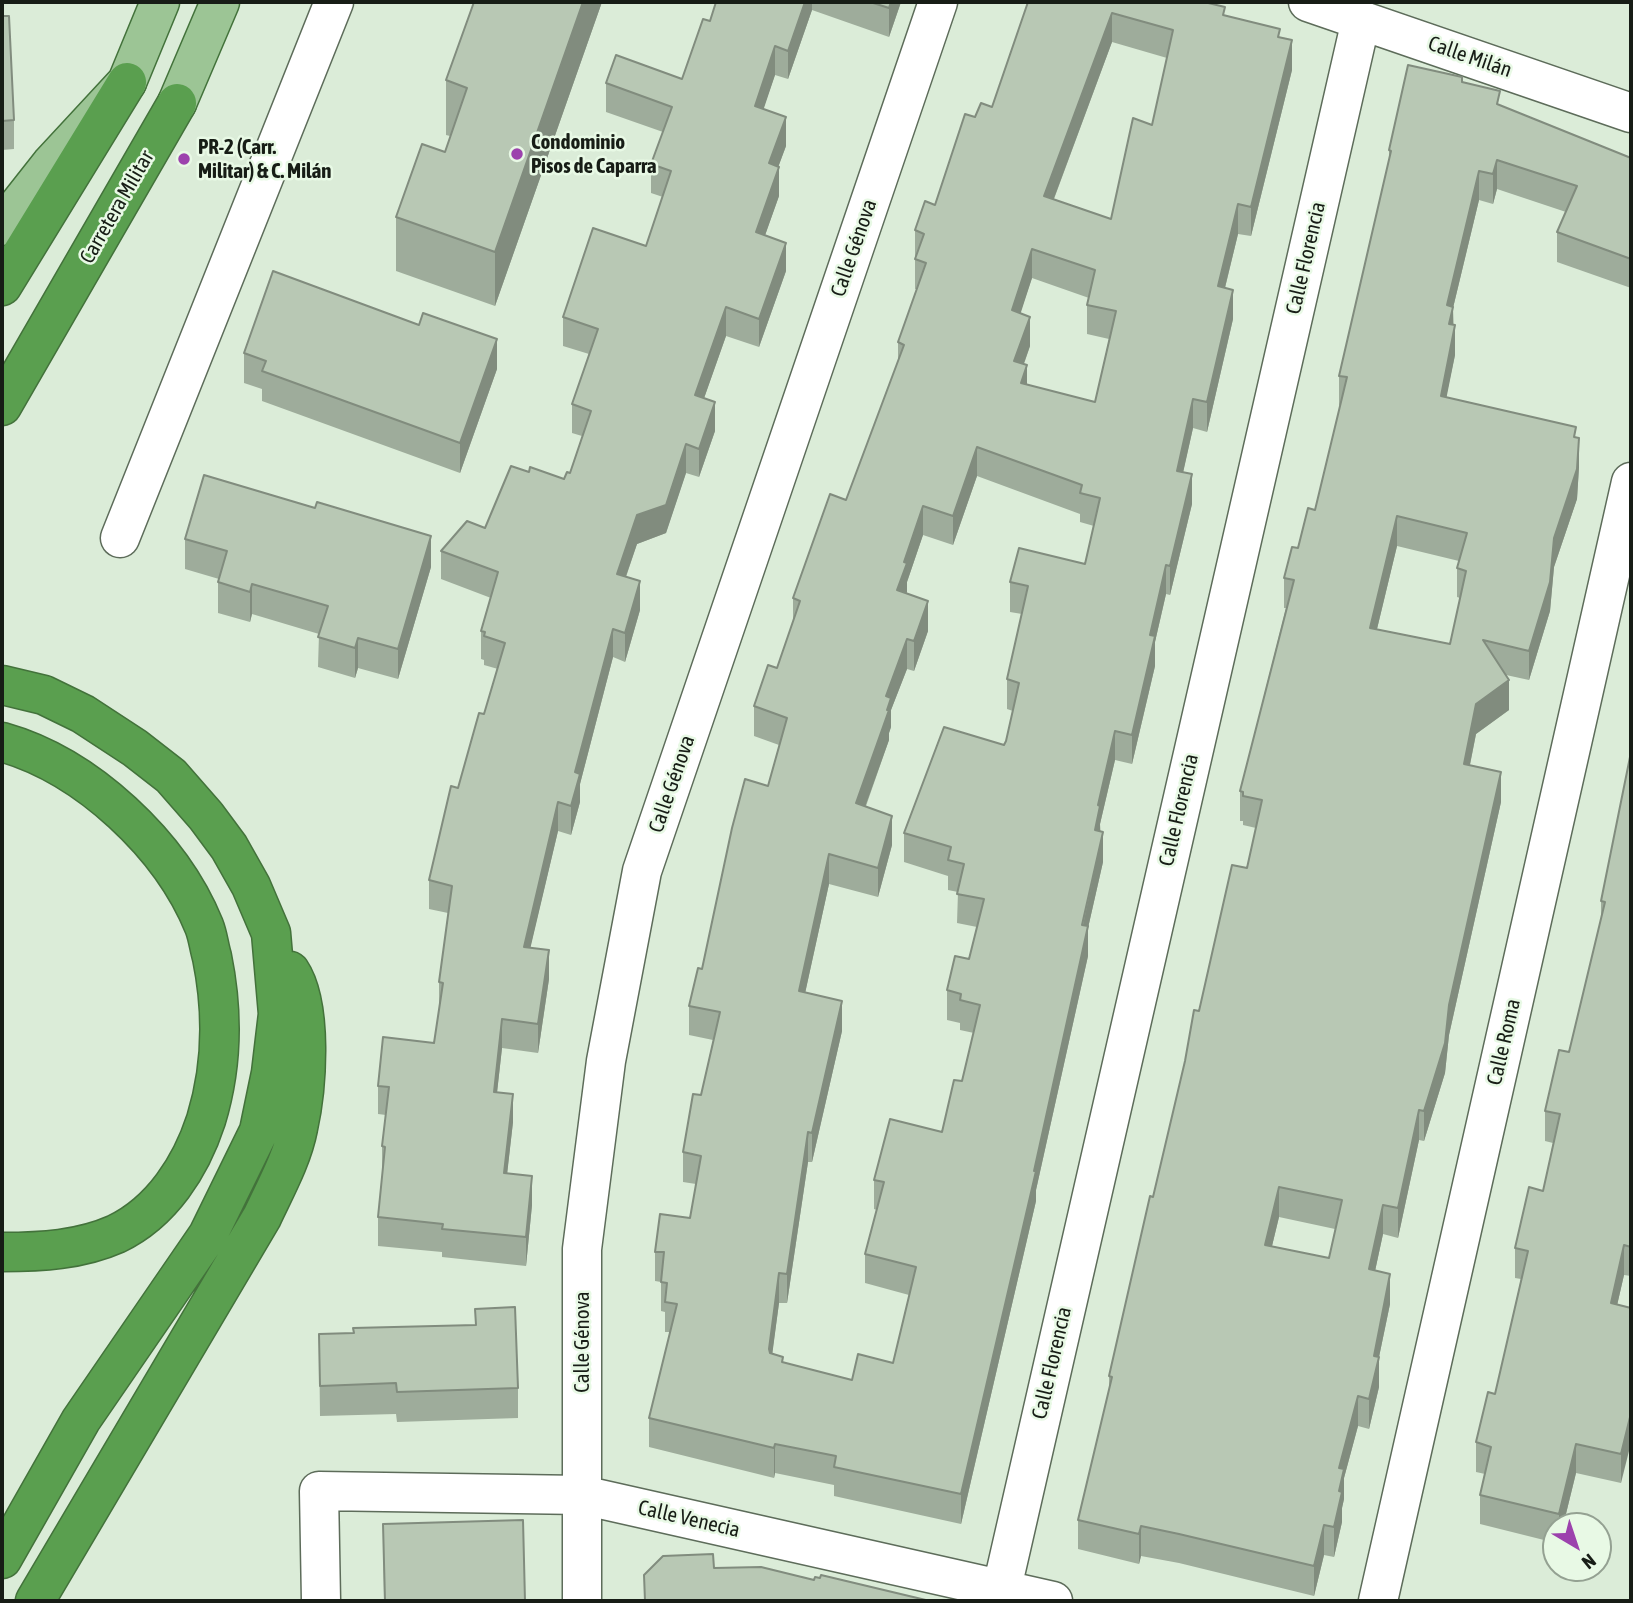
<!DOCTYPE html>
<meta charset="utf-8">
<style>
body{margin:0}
#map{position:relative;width:1633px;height:1603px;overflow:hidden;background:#dbecd8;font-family:"Asap Condensed",sans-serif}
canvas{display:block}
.frame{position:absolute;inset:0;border:4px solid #171d16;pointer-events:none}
.north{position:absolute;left:1542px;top:1512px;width:70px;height:70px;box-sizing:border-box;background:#e8f9e5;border:2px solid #94a192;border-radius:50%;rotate:141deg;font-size:19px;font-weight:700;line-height:28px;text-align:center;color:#171d16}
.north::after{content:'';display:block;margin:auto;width:24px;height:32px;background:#9c42ad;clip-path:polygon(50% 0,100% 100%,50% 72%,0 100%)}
</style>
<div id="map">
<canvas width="1633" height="1603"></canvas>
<div class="frame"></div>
<div class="north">N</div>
</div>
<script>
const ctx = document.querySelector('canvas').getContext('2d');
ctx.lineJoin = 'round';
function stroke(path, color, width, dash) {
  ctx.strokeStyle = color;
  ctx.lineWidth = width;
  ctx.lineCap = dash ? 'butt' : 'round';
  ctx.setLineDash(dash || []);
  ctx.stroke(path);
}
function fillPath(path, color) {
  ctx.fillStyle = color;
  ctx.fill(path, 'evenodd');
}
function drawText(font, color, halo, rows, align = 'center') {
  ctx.font = font + ' "Asap Condensed",sans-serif';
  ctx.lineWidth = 5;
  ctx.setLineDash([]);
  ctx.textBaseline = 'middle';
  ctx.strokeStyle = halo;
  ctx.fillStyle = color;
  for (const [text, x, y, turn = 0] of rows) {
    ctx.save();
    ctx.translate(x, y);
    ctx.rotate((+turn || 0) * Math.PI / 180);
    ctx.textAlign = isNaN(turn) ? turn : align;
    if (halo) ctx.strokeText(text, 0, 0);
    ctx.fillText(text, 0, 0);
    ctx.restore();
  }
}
const minor = new Path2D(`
 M1308 2 1631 113
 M120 538 334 2
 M321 1601 319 1491 582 1495 1053 1601
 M582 1601V1249L606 1061 642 871 938 2
 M999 1601 1361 20
 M1378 1601 1631 482`);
const major = new Path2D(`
 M177 103 220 2
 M2 226 51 164 127 82 160 2`);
const highway = new Path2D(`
 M2 286 127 82
 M2 406 177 103
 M2 685 44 695 83 714 135 748 171 776 206 816 229 847 251 886 271 933 278 1014 271 1073 259 1131 208 1235 81 1420 2 1559
 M2 742C87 766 171 845 204 926 208 936 209 947 212 957 223 1011 222 1068 206 1120 191 1166 162 1212 116 1234 80 1250 41 1252 2 1252
 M35 1601 262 1217C275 1189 292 1159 298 1128 307 1088 313 1005 290 971`);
const wall = new Path2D(`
 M602 2 495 306 396 271V217L445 152 450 136 446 135V80Z
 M716 2H901L889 37 812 10 788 79 775 75 763 109 786 146 778 167 779 196 765 235 786 271 759 347 726 336 704 398 715 431 699 477 686 473 666 533 637 544 626 577 640 610 625 662 613 657 580 784V802L571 835 558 831 530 948 549 979 538 1053 502 1048 497 1092 513 1122 507 1173 532 1205 526 1266 442 1257V1252L378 1246V1217L382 1175V1146L386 1115 378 1114V1086L434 1043 439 1011V982L448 913 429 909V880L458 788 484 714 498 669 484 665V660L481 659V631L491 598 441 579V551L485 528 529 472 564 479 570 473 582 436 572 433V404L589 354 563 346V317L646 246 663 197 651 193V164L663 132 606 112V83L682 79 710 21Z
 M1028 2 1225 15 1280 38 1292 70 1251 236 1238 234 1225 288 1233 319 1207 432 1193 428 1183 472 1192 504 1170 595 1166 594 1155 642V666L1132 764 1115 760 1100 824 1103 862 1088 928V956L1036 1190V1201L961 1524 834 1496V1485L775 1473 774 1478 649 1447V1418L670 1332H665V1312L661 1311V1282L655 1281V1252L690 1218 696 1184 683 1182V1152L701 1095 713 1040 689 1035V1006L768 786 779 745 754 736V706L777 668 793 621V598L846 500 898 361V342L917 289H915V230L935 205 975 117 992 107ZM1112 42 1167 58 1152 125 1111 219 1054 199ZM1032 278 1089 298 1087 305V334L1109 339 1095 402 1027 385 1024 364 1030 346 1020 313ZM977 476 1080 514V522L1094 526 1085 564 1010 582V612L1022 614 1007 679V709L1013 711 1006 741 1004 745 904 833V862L948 876V890L958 892 957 923 977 927 969 959 947 990V1020L960 1023V1030L974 1033 962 1081 942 1132 874 1180V1209L877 1210 865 1254V1283L909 1295 893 1363 852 1380 783 1363 772 1354 779 1303H787L808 1162H812L842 1031 805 993 829 884 878 897 892 845 866 806 889 740V733L891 727V710L907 669 914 671 928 631 906 594 907 582 923 535 953 545Z
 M2 16 14 120V149L2 150Z
 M1462 82 1500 105 1631 158V288L1557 262V232L1566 212 1497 189 1493 204 1479 200 1453 308 1455 355 1446 397 1576 437 1579 467 1577 499 1554 567 1550 611 1529 680 1506 675 1509 710 1476 734 1470 765 1501 802 1449 1035 1445 1073 1424 1141 1419 1140 1398 1238 1383 1234 1375 1271 1390 1304 1379 1357V1387L1369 1429 1358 1426 1344 1478V1499L1342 1508V1522L1334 1557 1324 1555 1314 1596 1179 1563 1141 1556 1139 1564 1078 1549V1520L1109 1392V1376L1199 1011 1247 868 1256 828 1243 825V821H1240V791L1286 608H1284V578L1315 510 1340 406 1339 405V376L1389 161V150ZM1397 546 1459 561 1457 568V597L1460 598 1450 644 1377 629ZM1279 1217 1335 1229 1329 1258 1272 1246Z
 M244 353 497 369 460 473 262 401V389L244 383Z
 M185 539 431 567 398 679 358 668 355 678 318 667 319 634 252 614 250 622 218 613V582L219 579 185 569Z
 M1631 752V1276L1624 1275 1617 1305 1631 1308 1621 1483 1576 1473 1563 1526H1556V1543L1480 1524V1495L1485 1474 1476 1472V1442L1495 1394 1521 1279 1515 1278V1248L1543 1191 1553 1143 1545 1141V1111L1569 1052 1601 918V901Z
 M319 1334 518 1388V1418L397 1422 396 1414 320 1416Z
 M383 1524 525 1601H384Z`);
const shadedWall = new Path2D(`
 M583 2H602L495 306V252Z
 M805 2H812V10L788 79V51Z
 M891 2H901L889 37V8Z
 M1112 13V42L1044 225V196Z
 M1292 40V70L1251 236V207Z
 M775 46V75L755 135V106Z
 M786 117V146L769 192V163Z
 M1497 160V189L1493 204V174Z
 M779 167V196L756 261V232Z
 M1479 171V200L1453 308V334L1455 325V355L1441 425V396L1447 305Z
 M1238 204V234L1218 316V286Z
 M786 243V271L759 347V319Z
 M1032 249V278L1012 340V310Z
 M1233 290V319L1207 432V402Z
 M726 307V336L695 424V395Z
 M1030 317V346L1014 391V361Z
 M497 339V369L460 473V443Z
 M1027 365V395L1021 383Z
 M1193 399V428L1177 500V471Z
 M715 402V431L699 477V449Z
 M1579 438V467L1577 499 1554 567 1550 611 1529 680V651L1554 538Z
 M686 444V473L666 533 637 544 617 602V574L637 515Z
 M977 447V476L953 545V516Z
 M1192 474V504L1170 595V566Z
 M923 506V535L907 582V592L897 620V590L904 562Z
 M1397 516V546L1370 658V628Z
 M431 536V567L398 679V649Z
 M1166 565V594L1155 642V666L1132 764V735L1150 635Z
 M640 581V610L625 662V633Z
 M252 584V614L250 622V592Z
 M928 601V631L914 671V641Z
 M613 629V657L580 784V802L571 835V806L575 772Z
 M358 638V668L355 678V648Z
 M907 639V669L891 710V727L889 733V740L856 832V803L886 696Z
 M1509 680V710L1476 734 1464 794V764L1476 704Z
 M1115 731V760L1100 824V835L1095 830 1098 805Z
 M1501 772V802L1449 1035 1445 1073 1424 1141V1111L1449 1005Z
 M558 802V831L524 975V947Z
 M892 816V845L878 897V868Z
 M1103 832V862L1088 928V956L1036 1190V1201L961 1524V1494Z
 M829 854V884L799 1021V991Z
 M549 950V979L538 1053V1024Z
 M842 1001V1031L812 1162V1133Z
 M502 1019V1048L494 1120V1092Z
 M513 1094V1122L504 1202V1173Z
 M1419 1110V1140L1398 1238V1208Z
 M808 1132V1162L787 1303V1274Z
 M532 1176V1205L526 1266V1237Z
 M1279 1187V1217L1265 1275V1245Z
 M1383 1205V1234L1369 1299V1269Z
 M1624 1245V1275L1611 1332V1303Z
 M779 1273V1303L769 1379V1349Z
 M1390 1274V1304L1379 1357V1387L1369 1429V1399L1374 1356Z
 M1358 1396V1426L1344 1478V1499L1342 1508V1522L1334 1557V1527L1339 1468Z
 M1631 1413V1443L1621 1483V1454Z
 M775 1444V1473L774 1478V1448Z
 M1576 1444V1473L1563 1526H1559V1514Z
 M1324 1525V1555L1314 1596V1566Z
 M1141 1526V1556L1139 1564V1534Z`);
const building = new Path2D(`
 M474 2H583L495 252 396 217 422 144 445 152 467 88 446 80Z
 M716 2H805L788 51 775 46 755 106 786 117 769 163 779 167 756 232 786 243 759 319 726 307 695 395 715 402 699 449 686 444 666 505 637 515 617 574 640 581 625 633 613 629 575 772 580 774 571 806 558 802 524 947 549 950 538 1024 502 1019 494 1092 513 1094 504 1173 532 1176 526 1237 442 1229 443 1224 378 1217 385 1147 382 1146 389 1087 378 1086 383 1037 434 1043 443 983 439 982 452 886 429 880 451 786 458 788 479 713 484 714 505 643 484 636 485 632 481 631 498 572 441 551 467 521 485 528 511 466 529 472 530 467 564 479 567 472 570 473 591 411 572 404 598 329 563 317 593 228 646 246 671 171 651 164 672 107 606 83 616 55 682 79 703 19 710 21Z
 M870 2H891L889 8Z
 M1028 2H1204L1225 7 1223 15 1280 29 1278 37 1292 40 1251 207 1238 204 1218 286 1233 290 1207 402 1193 399 1177 471 1192 474 1170 566 1166 565 1150 635 1155 636 1132 735 1115 731 1098 805 1100 806 1095 830 1103 832 1082 925 1088 926 1034 1171H1036L961 1494 834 1467 836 1456 775 1444 774 1448 649 1418 677 1304 665 1302 667 1283 661 1282 664 1252H655L660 1214 690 1218 701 1156 683 1152 693 1094 701 1095 720 1012 689 1006 698 968 702 969 732 828 745 779 768 786 787 718 754 706 768 665 777 668 800 601 793 598 830 494 846 500 904 345 898 342 926 263 915 259 924 234 915 230 925 201 935 205 965 114 975 117 981 103 992 107ZM1112 13 1173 30 1152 125 1133 118 1111 219 1044 196ZM1032 249 1095 270 1087 305 1116 311 1095 402 1021 383 1027 365 1014 361 1030 317 1012 310ZM977 447 1082 485 1080 493 1100 498 1085 564 1019 548 1010 582 1028 586 1007 679 1019 683 1006 741 1004 745 944 727 904 833 951 847 948 860 964 864 957 894 984 899 969 959 955 956 947 990 961 994 960 1000 980 1005 962 1081 954 1080 942 1132 890 1119 874 1180 884 1182 865 1254 916 1267 893 1363 858 1354 852 1380 782 1362 783 1357 770 1353 769 1349 779 1273 787 1274 808 1132 812 1133 842 1001 799 991 829 854 878 868 892 816 856 803 889 710H887L891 698 886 696 907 639 914 641 928 601 897 590 907 563 904 562 923 506 953 516Z
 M2 16H9L14 120 2 121Z
 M1408 65 1462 77V82L1500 91 1497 104 1631 158V259L1557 232 1577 186 1497 160 1493 174 1479 171 1447 305 1453 307 1449 324 1455 325 1441 396 1576 427 1574 437 1579 438 1577 469 1554 538 1550 582 1529 651 1483 640 1509 680 1476 704 1464 764 1501 772 1449 1005 1445 1043 1424 1111 1419 1110 1398 1208 1383 1205 1369 1269 1390 1274 1374 1356 1379 1357 1369 1399 1358 1396 1339 1468 1344 1469 1339 1491 1342 1492 1334 1527 1324 1525 1314 1566 1179 1534 1141 1526 1139 1534 1078 1520 1112 1377 1109 1376 1150 1196 1153 1197 1185 1061 1194 1010 1199 1011 1232 865 1247 868 1262 800 1243 796V792L1240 791 1294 580 1284 578 1292 547 1298 548 1308 508 1315 510 1347 377 1339 376 1391 151 1389 150ZM1397 516 1467 533 1457 568 1466 571 1450 644 1370 628ZM1279 1187 1342 1200 1329 1258 1265 1245Z
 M273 271 419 325 423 313 497 339 460 443 262 371 266 361 244 353Z
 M204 475 315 508 317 502 431 536 398 649 358 638 355 648 318 637 328 606 252 584 250 592 218 582 227 551 185 539Z
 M1631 752V1247L1624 1245 1611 1303 1631 1308V1413L1621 1454 1576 1444 1559 1514 1480 1495 1491 1447 1476 1442 1488 1392 1495 1394 1528 1251 1515 1248 1529 1187 1543 1191 1560 1114 1545 1111 1559 1050 1569 1052 1605 902 1601 901Z
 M515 1307 518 1388 397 1392 396 1383 320 1386 319 1334 354 1333 353 1328 476 1325 475 1309Z
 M523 1520 525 1601H385L383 1524Z
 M713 1554 714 1568 761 1567 814 1580 815 1577 820 1578 821 1575 930 1601H645L644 1575 663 1556Z`);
const markers = [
 [517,154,7,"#9c42ad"],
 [184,159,7,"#9c42ad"]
];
const streetNames = [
 ["Calle Milán",1470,57,19],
 ["Carretera Militar",117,207,-60],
 ["Calle Génova",854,248,-71],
 ["Calle Florencia",1306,258,-77],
 ["Calle Génova",672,784,-71],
 ["Calle Florencia",1179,810,-77],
 ["Calle Roma",1504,1042,-77],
 ["Calle Génova",582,1342,-90],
 ["Calle Florencia",1052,1363,-77],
 ["Calle Venecia",689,1519,13]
];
const poiNames = [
 ["Condominio",531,142],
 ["Pisos de Caparra",531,166],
 ["PR-2 (Carr.",198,147],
 ["Militar) & C. Milán",198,171]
];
stroke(minor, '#5d6c5a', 41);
stroke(major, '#43723b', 41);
stroke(highway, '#43723b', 41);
stroke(minor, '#fff', 38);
stroke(major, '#9cc595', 38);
stroke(highway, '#5a9f4f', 38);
fillPath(wall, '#9eac9b');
fillPath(shadedWall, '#818c7e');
fillPath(building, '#b8c8b4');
stroke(building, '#818c7e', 2);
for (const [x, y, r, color] of markers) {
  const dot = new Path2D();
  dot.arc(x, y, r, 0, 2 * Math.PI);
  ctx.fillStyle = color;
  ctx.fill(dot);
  stroke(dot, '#e8f9e5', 2.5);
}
drawText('21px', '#171d16', '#e8f9e5', streetNames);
drawText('bold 21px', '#171d16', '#e8f9e5', poiNames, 'left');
</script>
